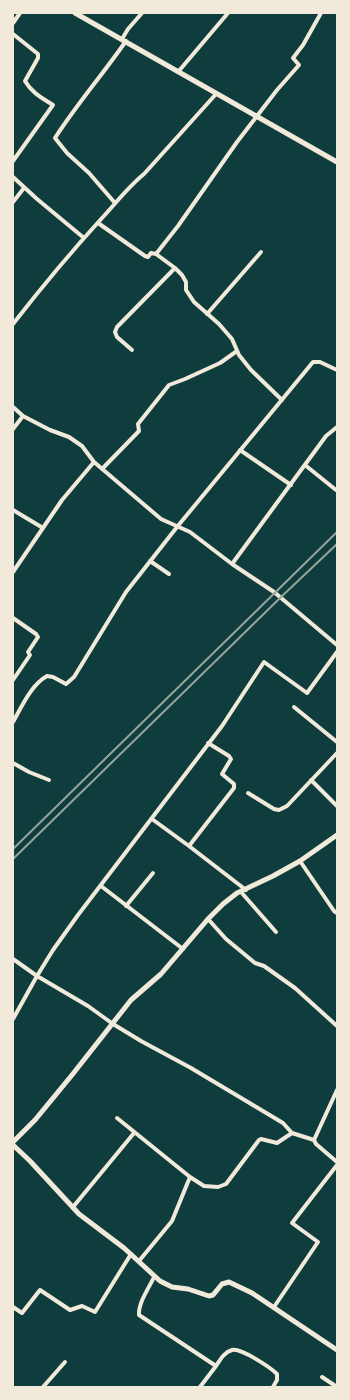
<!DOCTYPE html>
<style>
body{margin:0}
#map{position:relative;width:350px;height:1400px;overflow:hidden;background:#0f3d3e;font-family:"Crimson Pro",serif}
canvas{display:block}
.frame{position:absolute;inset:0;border:14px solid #f1e9da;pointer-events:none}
</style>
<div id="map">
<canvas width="350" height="1400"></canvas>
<div class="frame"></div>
</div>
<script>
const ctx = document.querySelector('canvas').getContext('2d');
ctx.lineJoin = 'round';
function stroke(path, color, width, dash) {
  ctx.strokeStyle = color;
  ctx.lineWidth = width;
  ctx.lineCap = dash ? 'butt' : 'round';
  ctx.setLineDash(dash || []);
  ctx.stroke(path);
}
const minor = new Path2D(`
 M13 23 20 13
 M13 34 38 54V58L25 81C32 93 42 98 53 105L13 161
 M122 39 128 29 142 13
 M178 72 228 13
 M13 177 37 199 84 238
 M13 202 24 188
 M115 203 89 173 67 153 55 138C77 104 103 74 126 41
 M98 223 145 256 148 257 151 253 156 254 175 268 182 275 186 282V290L194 302 219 324 232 339 239 355 251 370 282 400
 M156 254 178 226 237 142 277 90 299 65 293 58 303 45 321 13
 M207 314 261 252
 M13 324C41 288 71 252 102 218 116 203 128 187 144 174L216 94
 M132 350 117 337 115 332 117 327 175 268
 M13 407 23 416 50 430 69 437 82 446 94 462 161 519 190 532 232 564 274 592 337 645
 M13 429 23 416
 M240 450 291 485
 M305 465 336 490
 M102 469 139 431 138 424 169 385 185 379 220 363 237 351
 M13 510 43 528
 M150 561 169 574
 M232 564 326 436 337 427
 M13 572 62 500 94 462
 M13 618 36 634 38 637 28 652 30 655 13 680
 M294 707 337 742
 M13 722C22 706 31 685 47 676L53 677 66 684 74 677 126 592 177 527 313 362H320L337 370
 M208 743 229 756 231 759 222 774 234 784V788L189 846 246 890
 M13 763 29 772 49 780
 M311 780 337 806
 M248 793 274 809 279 810 287 806 337 753
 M152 819 189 846
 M300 861 334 911 337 913
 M101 886 183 949
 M241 892 276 932
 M126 906 153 873
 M208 919 226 939 255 963 264 966 295 988 337 1026
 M13 959 37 976 53 950 78 915 222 726 264 662 307 693 337 652
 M13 1019 37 976 88 1006 113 1024 141 1041 191 1068 283 1123 292 1133 314 1140
 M337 1090 314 1140 316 1144 337 1162
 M117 1118 190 1177 204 1186 218 1187 226 1184 259 1140 261 1139 277 1143 292 1133
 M73 1207 134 1133
 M139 1261 172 1221 190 1177
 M154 1277C149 1288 138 1303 139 1315L216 1366 200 1387
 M13 1307 22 1313 40 1290 70 1310 82 1306 95 1312 131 1254
 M274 1307 318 1242 292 1223 337 1165
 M216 1366C220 1360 224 1352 232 1350 241 1348 270 1367 277 1374V1380L273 1387
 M322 1377 337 1387
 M43 1387 65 1362`);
const tertiary = new Path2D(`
 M75 13 337 162
 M13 1142 35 1120 72 1075 131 1000 161 974 208 919 223 904 237 893 273 876 300 861 337 835
 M13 1145 30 1161 79 1214 124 1248 160 1281 172 1287 188 1289 209 1296 213 1295 222 1284 229 1282 252 1293 337 1350`);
const rail = new Path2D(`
 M13 849 337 532
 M13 859 280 598 337 544`);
stroke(minor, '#f1e9da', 4);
stroke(tertiary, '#f1e9da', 5);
stroke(rail, '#97a49c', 2);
</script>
